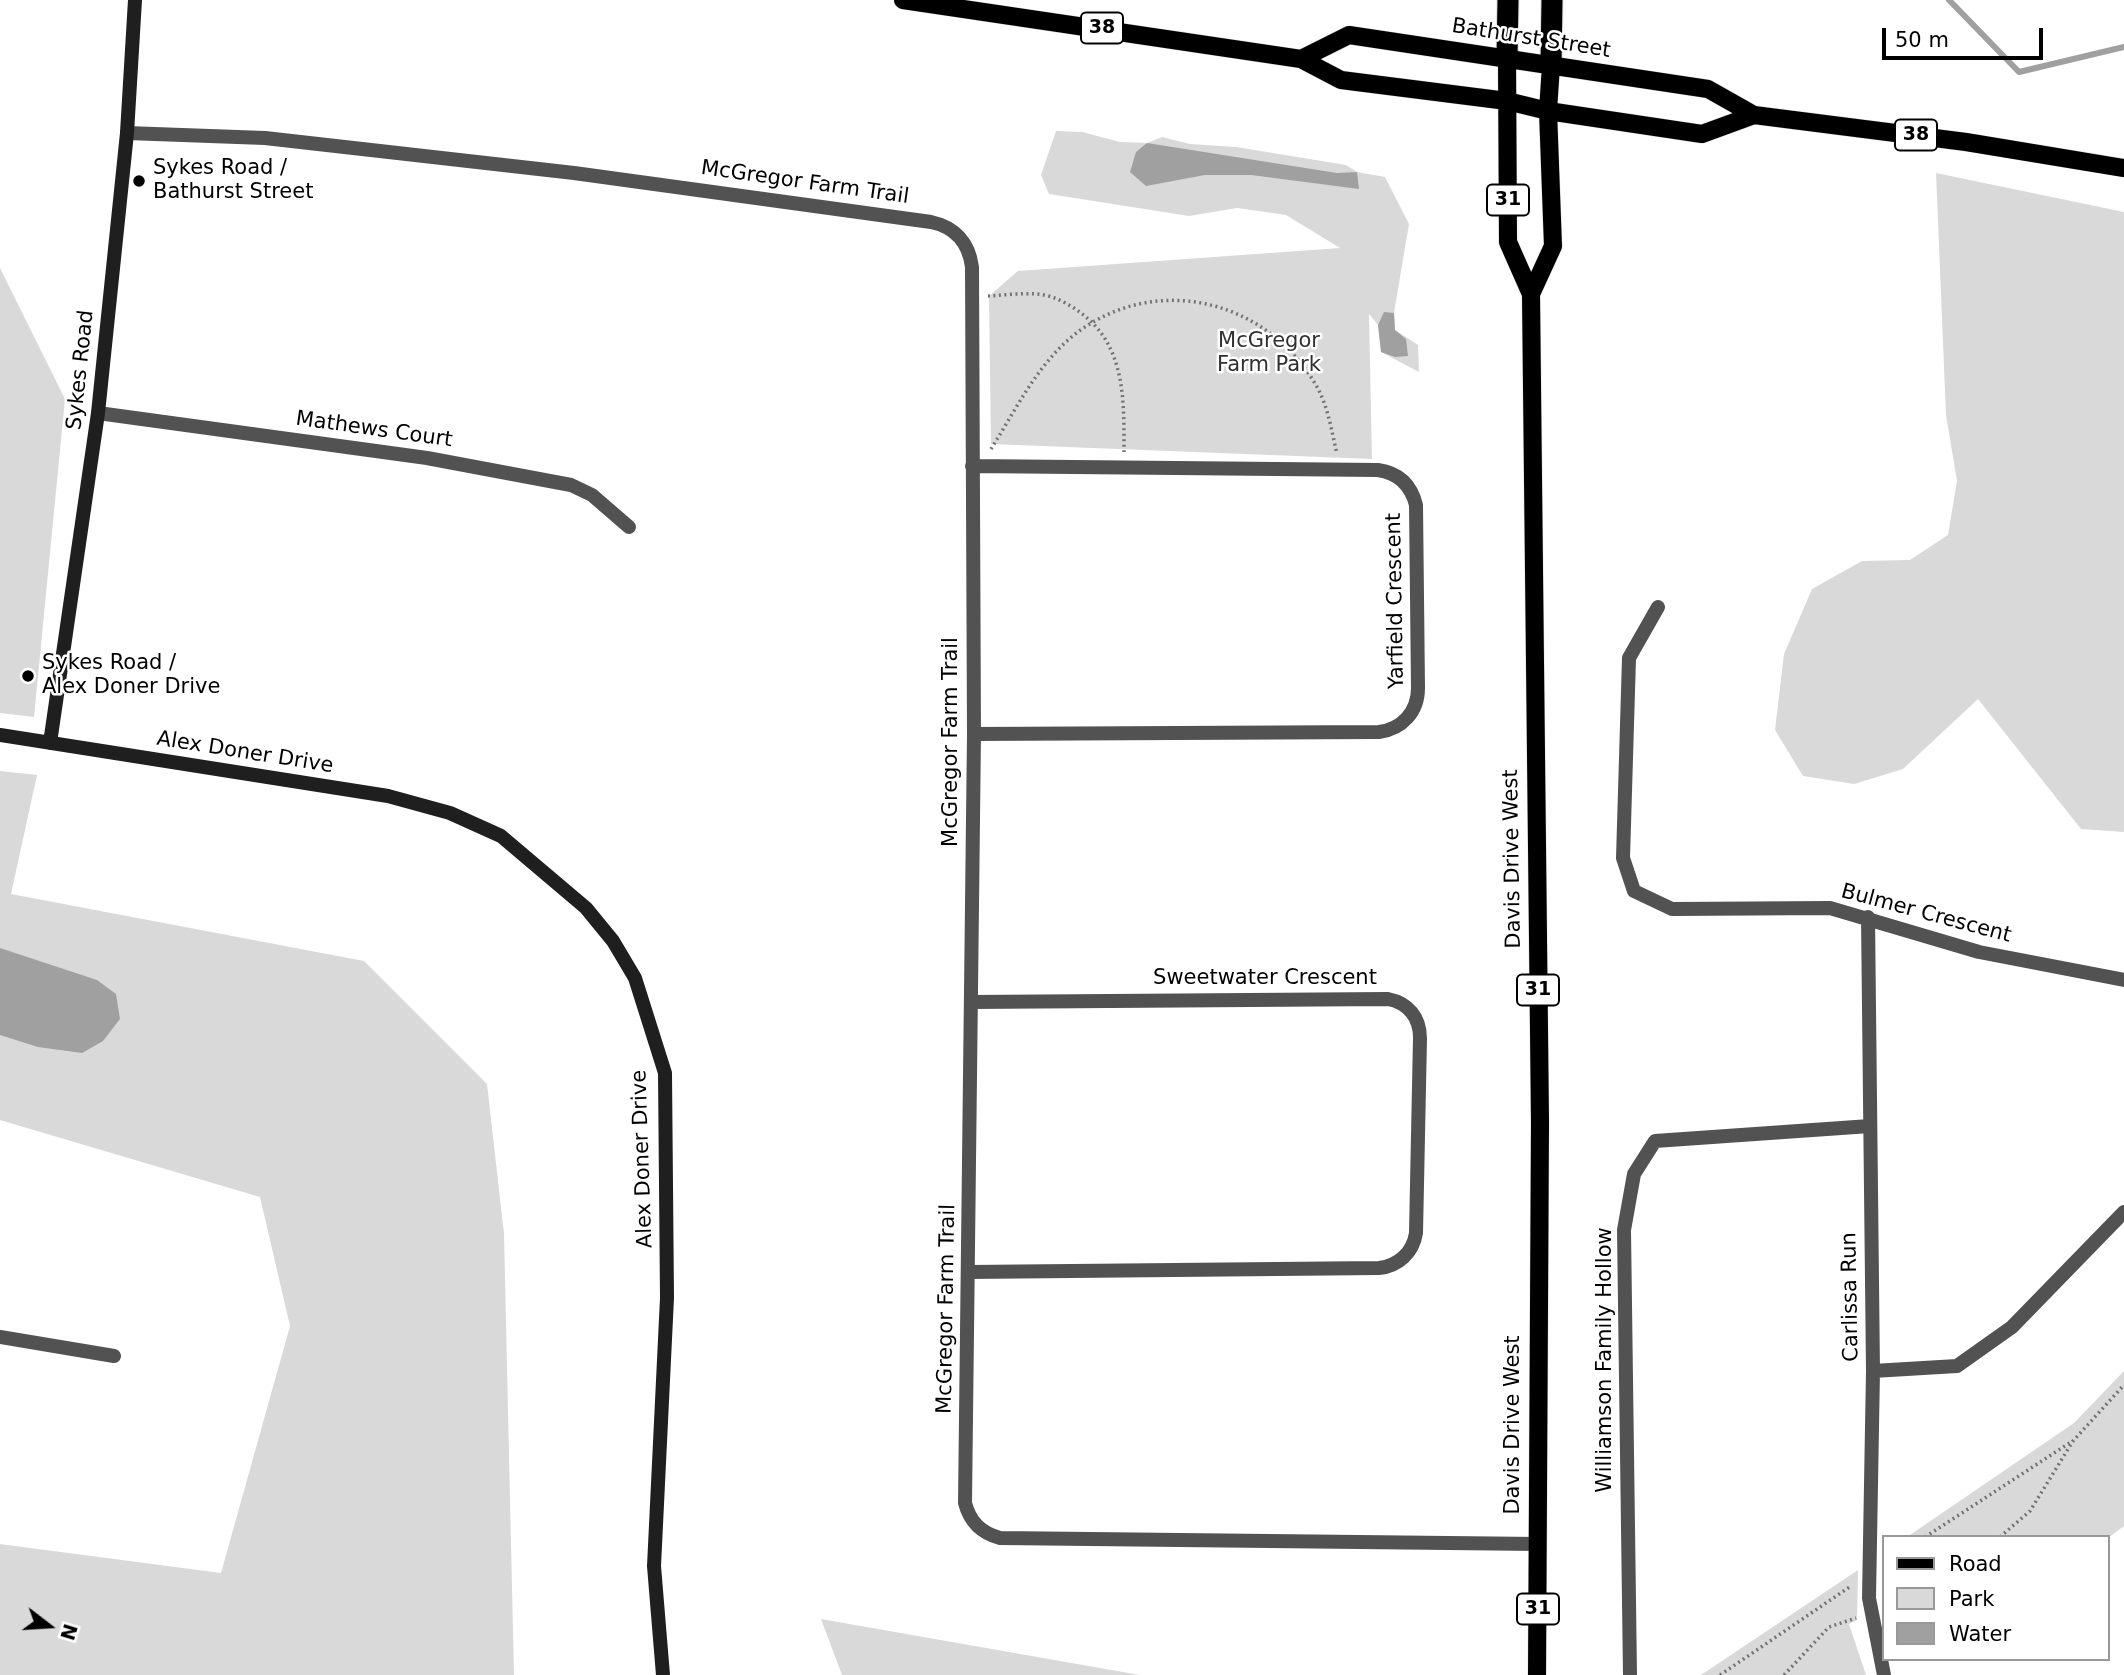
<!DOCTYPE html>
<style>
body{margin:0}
#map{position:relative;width:2124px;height:1675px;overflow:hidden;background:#fff;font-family:"DejaVu Sans",sans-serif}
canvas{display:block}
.legend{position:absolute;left:1882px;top:1535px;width:228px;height:126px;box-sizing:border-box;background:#fff;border:2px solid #999;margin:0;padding:9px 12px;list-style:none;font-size:21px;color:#000}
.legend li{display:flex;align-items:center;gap:14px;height:35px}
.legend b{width:35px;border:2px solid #999}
.north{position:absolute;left:14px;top:1591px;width:70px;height:70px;-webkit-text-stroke:5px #fff;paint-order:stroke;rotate:107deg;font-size:19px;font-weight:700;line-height:28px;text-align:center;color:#000}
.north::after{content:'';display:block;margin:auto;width:24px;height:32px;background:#000;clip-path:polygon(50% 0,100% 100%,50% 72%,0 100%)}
.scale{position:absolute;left:1882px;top:28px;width:161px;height:32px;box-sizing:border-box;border:4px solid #000;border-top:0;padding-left:9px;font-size:21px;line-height:24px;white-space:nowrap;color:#000;-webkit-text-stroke:5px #fff;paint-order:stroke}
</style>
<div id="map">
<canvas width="2124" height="1675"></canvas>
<ul class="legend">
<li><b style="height:9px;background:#000"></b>Road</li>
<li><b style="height:19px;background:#d9d9d9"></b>Park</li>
<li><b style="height:19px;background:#a0a0a0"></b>Water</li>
</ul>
<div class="north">N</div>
<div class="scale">50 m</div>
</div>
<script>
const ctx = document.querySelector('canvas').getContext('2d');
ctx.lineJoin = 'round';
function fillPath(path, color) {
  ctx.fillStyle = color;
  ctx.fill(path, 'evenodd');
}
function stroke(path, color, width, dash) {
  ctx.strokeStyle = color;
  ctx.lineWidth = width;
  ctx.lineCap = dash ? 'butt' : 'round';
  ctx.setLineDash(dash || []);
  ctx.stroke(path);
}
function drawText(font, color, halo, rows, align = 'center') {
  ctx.font = font + ' "DejaVu Sans",sans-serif';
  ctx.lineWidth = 5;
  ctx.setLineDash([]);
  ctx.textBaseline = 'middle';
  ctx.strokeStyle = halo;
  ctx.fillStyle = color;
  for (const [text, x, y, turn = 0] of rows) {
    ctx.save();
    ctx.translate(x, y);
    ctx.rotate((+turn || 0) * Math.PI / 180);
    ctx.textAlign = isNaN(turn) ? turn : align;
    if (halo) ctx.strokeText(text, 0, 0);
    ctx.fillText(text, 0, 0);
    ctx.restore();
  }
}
const green = new Path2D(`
 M1056 131 1082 132 1120 142 1147 143 1162 137 1190 144 1236 147 1346 165 1357 172 1385 177 1409 224 1394 313 1395 330 1418 345 1419 372 1381 352 1378 325 1369 314 1372 459 991 444 989 296 1018 271 1340 248 1286 215 1237 208 1189 216 1049 194 1041 175Z
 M1936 173 2124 212V832L2081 829 1978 699 1903 769 1854 784 1803 776 1775 730 1784 654 1812 589 1862 561 1910 560 1948 535 1957 481 1946 415Z
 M0 268 65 399 34 717 0 713Z
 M0 771 37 775 11 894 364 961 487 1084 504 1234 514 1675H0V1544L221 1573 290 1326 260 1197 0 1120Z
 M2124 1371V1526L2108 1538 1907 1537 2074 1423Z
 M1858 1570 1857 1620 1849 1624 1866 1675H1701Z
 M821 1619 1140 1675H842Z`);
const water = new Path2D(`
 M1147 143 1337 173 1357 172 1359 189 1251 175H1205L1146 186 1130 172 1136 152Z
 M1384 312 1394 313 1395 330 1406 339 1408 356 1395 357 1381 352 1378 325Z
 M0 948 97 980 116 994 120 1019 103 1041 82 1053 38 1047 0 1035Z`);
const stream = new Path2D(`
 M1949 0 2019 72 2124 47`);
const path = new Path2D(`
 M988 296C1004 295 1021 293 1037 294 1053 295 1069 304 1081 313 1126 346 1124 402 1124 452
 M991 449C1020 403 1044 350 1093 322 1174 275 1273 308 1317 387 1328 406 1332 433 1337 454
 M1925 1537 2071 1442
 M2000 1537 2030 1511 2073 1441 2124 1385
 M1720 1675 1851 1586
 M1784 1675 1829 1627 1856 1618`);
const street = new Path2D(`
 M127 133 265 138 574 173 931 222C955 227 969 243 972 267L974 734 965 1503C970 1522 981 1533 1000 1538L1538 1544
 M98 413 427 458 571 485 592 495 629 527
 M972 466 1378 470C1399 473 1411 485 1416 505L1418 688C1418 712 1402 729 1379 732L974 734
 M1658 607 1629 658 1623 858 1634 891 1672 909 1830 908 1979 952 2124 980
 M1868 917 1873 1371 1869 1598 1884 1675
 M969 1272 1379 1268C1398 1266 1413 1253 1416 1233L1420 1038C1420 1017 1408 1003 1388 999L971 1002
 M0 1337 114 1356
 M1873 1371 1957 1366 2012 1327 2124 1212
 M1630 1675 1624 1230 1634 1174 1655 1141 1870 1126`);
const secondary = new Path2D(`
 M0 735 388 796 450 813 501 836 586 908 613 941 635 978 665 1073 667 1298 654 1566 663 1675
 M50 743 98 413 127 133 135 0`);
const primary = new Path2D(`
 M903 0 1301 59 1341 80 1507 101 1548 111 1702 134 1754 115
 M1507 58 1508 242 1531 294 1540 1122 1537 1675
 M1301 59 1349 35 1708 89 1754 115 1966 142 2124 168
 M1531 294 1553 246 1548 111 1551 65`);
const highway = new Path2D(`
 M1507 58 1508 0
 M1551 65 1552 0`);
const markers = [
 [139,181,7,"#000"],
 [28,676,7,"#000"]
];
const shields = [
 [1102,28,42],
 [1916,135,42],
 [1508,200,42],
 [1538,990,42],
 [1538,1609,42]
];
const shieldNames = [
 ["38",1102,28],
 ["38",1916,135],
 ["31",1508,200],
 ["31",1538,990],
 ["31",1538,1609]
];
const streetNames = [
 ["Bathurst Street",1531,39,9],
 ["McGregor Farm Trail",805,183,8],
 ["Sykes Road",81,370,-84],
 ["Mathews Court",374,430,8],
 ["Yarfield Crescent",1396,601,-91],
 ["McGregor Farm Trail",952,742,-90],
 ["Alex Doner Drive",245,753,9],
 ["Davis Drive West",1513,859,-91],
 ["Bulmer Crescent",1926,914,15],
 ["Sweetwater Crescent",1265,979],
 ["Alex Doner Drive",643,1159,-92],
 ["Carlissa Run",1851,1297,-91],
 ["McGregor Farm Trail",947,1309,-89],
 ["Williamson Family Hollow",1606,1360,-90],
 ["Davis Drive West",1514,1425,-90]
];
const poiNames = [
 ["Sykes Road /",153,169],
 ["Bathurst Street",153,193],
 ["Sykes Road /",42,664],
 ["Alex Doner Drive",42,688]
];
const parkNames = [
 ["McGregor",1269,342],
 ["Farm Park",1269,366]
];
fillPath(green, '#d9d9d9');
fillPath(water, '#a0a0a0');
stroke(stream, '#a0a0a0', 6);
stroke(primary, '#dbdbdb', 19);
stroke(highway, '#dbdbdb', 23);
stroke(path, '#747474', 3.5, [2, 3.5]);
stroke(street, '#525252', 14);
stroke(secondary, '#1f1f1f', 14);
stroke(primary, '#000', 18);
stroke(highway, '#000', 21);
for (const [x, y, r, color] of markers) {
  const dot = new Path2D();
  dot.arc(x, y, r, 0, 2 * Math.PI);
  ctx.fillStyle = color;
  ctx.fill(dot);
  stroke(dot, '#fff', 2.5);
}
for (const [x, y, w] of shields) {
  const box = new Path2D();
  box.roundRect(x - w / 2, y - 15.5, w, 31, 5);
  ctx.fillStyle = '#fff';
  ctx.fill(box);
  stroke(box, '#000', 2);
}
drawText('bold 19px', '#000', null, shieldNames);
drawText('21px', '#000', '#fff', streetNames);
drawText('21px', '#000', '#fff', poiNames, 'left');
drawText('21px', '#303030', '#fff', parkNames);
</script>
